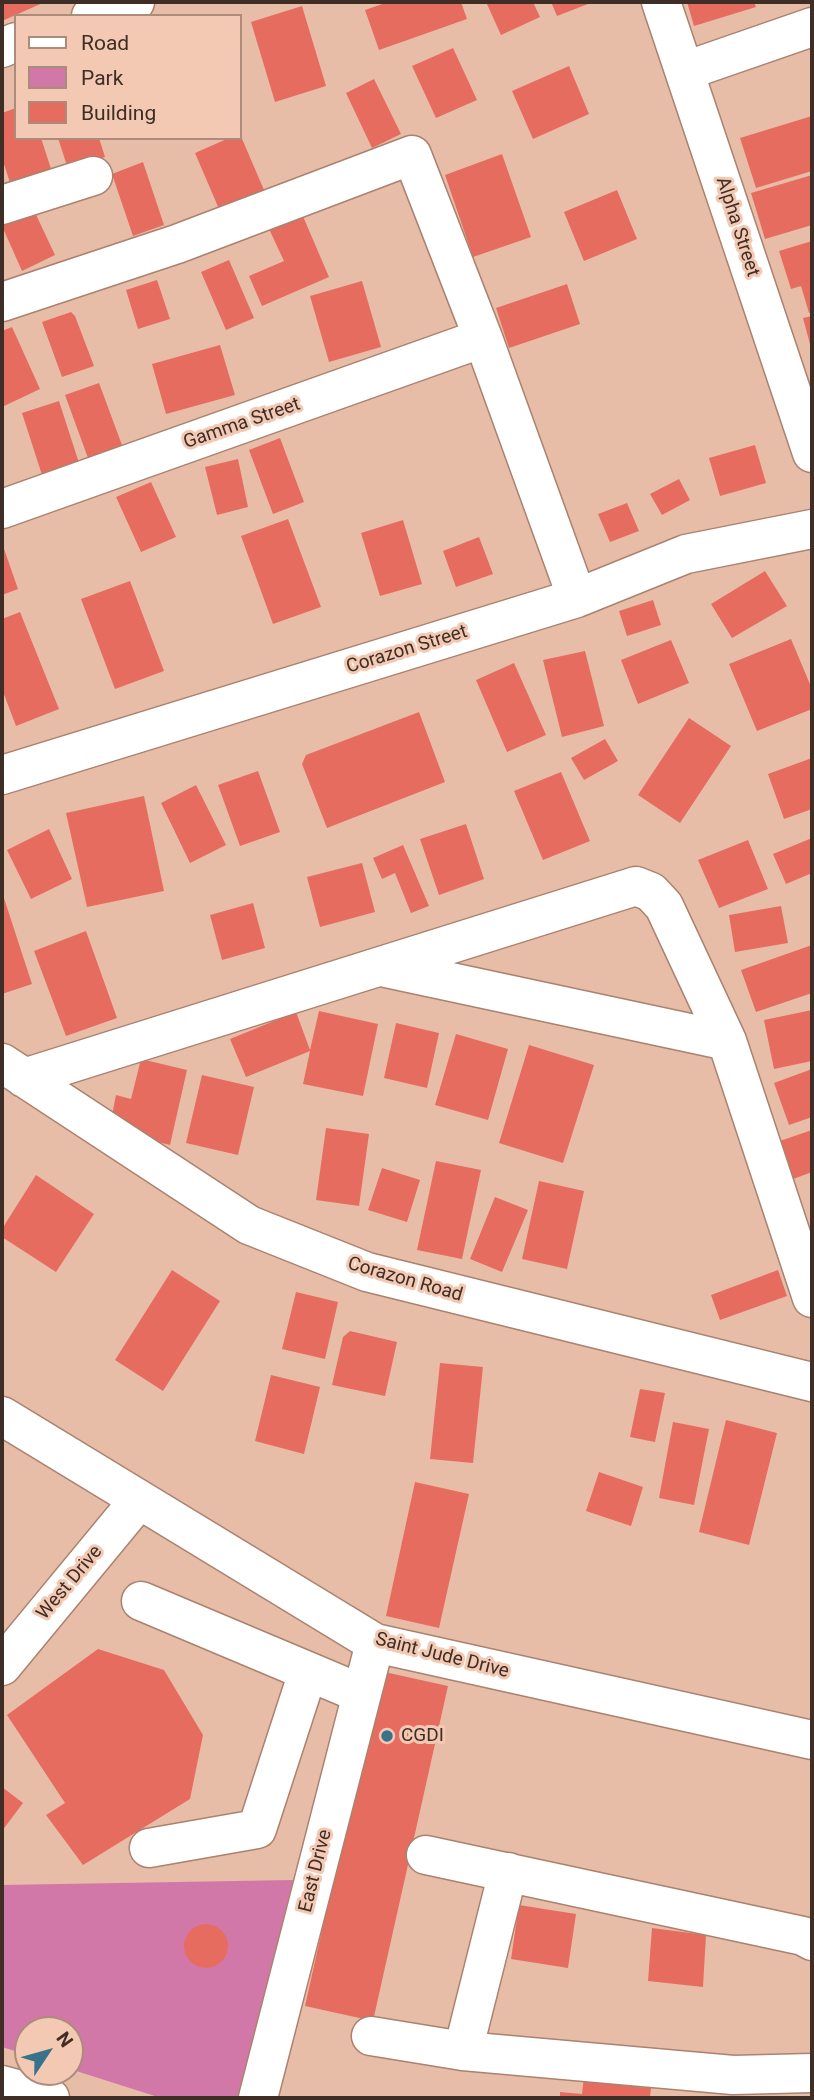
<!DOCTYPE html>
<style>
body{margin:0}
#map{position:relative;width:814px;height:2100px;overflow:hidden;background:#e7bda8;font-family:Roboto,sans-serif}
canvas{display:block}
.frame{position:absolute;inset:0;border:4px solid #3f2e26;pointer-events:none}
.legend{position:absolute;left:14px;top:14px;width:228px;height:126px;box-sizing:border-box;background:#f4c9b4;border:2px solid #ac8b7b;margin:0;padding:9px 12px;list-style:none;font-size:21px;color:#3f2e26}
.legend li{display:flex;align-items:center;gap:14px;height:35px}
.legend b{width:35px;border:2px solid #ac8b7b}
.north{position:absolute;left:14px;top:2016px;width:70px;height:70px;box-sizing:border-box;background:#f4c9b4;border:2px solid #ac8b7b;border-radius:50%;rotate:54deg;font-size:19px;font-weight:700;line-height:28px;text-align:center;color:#3f2e26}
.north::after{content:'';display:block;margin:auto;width:24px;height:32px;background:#38738b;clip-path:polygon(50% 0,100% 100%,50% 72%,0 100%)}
</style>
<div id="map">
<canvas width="814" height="2100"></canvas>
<div class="frame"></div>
<ul class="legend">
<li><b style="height:9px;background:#fff"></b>Road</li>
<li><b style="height:19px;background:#d278a8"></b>Park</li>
<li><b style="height:19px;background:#e76c60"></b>Building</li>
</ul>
<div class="north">N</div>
</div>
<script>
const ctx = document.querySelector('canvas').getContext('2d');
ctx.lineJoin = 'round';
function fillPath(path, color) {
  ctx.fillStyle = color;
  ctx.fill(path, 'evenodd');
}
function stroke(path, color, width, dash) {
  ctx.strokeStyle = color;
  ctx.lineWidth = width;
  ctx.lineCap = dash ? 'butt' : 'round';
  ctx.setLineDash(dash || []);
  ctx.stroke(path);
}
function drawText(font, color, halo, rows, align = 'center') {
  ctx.font = font + ' Roboto,sans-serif';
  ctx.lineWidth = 6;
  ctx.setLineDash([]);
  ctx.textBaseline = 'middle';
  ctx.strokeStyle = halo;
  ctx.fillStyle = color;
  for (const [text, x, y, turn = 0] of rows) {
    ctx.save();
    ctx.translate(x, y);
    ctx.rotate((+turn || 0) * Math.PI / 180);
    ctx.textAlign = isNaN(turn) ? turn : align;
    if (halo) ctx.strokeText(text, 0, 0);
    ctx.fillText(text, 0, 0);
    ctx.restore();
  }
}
const green = new Path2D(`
 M293 1880 241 2098H161L70 2069V2030H28V2055L2 2047V1885Z`);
const building = new Path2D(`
 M2 2H45L2 21Z
 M388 2H461L467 19 379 50 365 10Z
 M486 2H533L540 17 501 35Z
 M551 2H593L557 16Z
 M687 2H754L756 7 694 26Z
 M302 6 326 86 275 102 251 22Z
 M453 48 477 100 436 118 412 66Z
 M569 66 589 114 533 139 512 91Z
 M374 79 401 134 372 148 346 93Z
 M16 108V138H41L54 178 13 192 2 158V113Z
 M812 116V171L756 188 740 138Z
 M240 134 264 190 219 209 195 153 229 138H240Z
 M58 138H99L105 157 68 169Z
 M502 154 531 237 473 257 445 175Z
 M143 162 164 225 133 236 112 174Z
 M812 175V225L765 239 751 193Z
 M617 190 637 239 584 261 564 212Z
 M31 204 55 255 22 271 2 226V217Z
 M302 214 329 277 262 306 249 276 284 261 269 229Z
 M812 241V312L809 313 801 286 791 289 779 251Z
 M229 260 254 318 226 330 201 272Z
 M157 280 170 319 138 329 126 290Z
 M362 281 381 347 329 362 310 296Z
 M567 284 580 324 509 348 496 308Z
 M71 312 75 316 94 366 62 377 42 322Z
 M812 316V348H811L803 318Z
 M12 327 40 389 2 407V331Z
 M220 345 235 395 166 414 152 364Z
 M99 383 122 445 88 458 65 395Z
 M59 401 79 463 42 475 22 413Z
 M280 438 304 502 273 514 249 450Z
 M755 445 766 483 720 496 709 458Z
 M238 459 248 507 217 515 205 467Z
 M679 479 690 500 662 515 650 494Z
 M151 482 176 537 141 552 116 497Z
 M627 503 639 531 610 542 598 514Z
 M288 519 321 607 273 624 241 536Z
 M403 520 422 584 380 596 361 533Z
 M479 537 493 574 456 587 443 551Z
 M2 543 18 589 2 595Z
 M765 571 787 606 732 638 711 604Z
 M130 581 164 671 115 689 81 599Z
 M653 600 661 625 627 636 619 611Z
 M20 612 59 709 16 726 2 689V619Z
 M791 639 812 689V709L757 731 729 664Z
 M671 640 689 683 638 704 621 660Z
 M585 651 604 726 562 737 543 660Z
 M514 663 546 735 507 752 476 680Z
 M419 712 445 782 327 828 302 764 306 755Z
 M689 718 731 746 680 823 638 795Z
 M605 739 618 761 584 780 571 758Z
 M812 758V809L784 819 768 774Z
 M258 771 280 832 240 846 218 785Z
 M561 772 590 841 543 860 514 791Z
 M196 785 226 845 190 863 161 803Z
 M144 796 164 891 87 907 66 813Z
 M466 824 484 879 439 895 420 839Z
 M49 829 72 879 31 899 7 850Z
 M812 838V873L786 884 773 854Z
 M748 840 768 889 719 908 698 860Z
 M403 845 429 906 411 913 395 873 382 879 373 858Z
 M362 863 375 912 320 927 307 877Z
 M2 892 32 984 2 994Z
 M253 903 265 948 222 960 210 915Z
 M781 906 788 943 735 952 729 915Z
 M86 931 117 1018 66 1036 34 951Z
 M812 945V993L756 1012 741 970Z
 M812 1010V1061L774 1069 764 1020Z
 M319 1011 378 1024 363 1096 303 1084 310 1051 246 1077 230 1039 296 1012 310 1050Z
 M396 1023 439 1033 427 1088 384 1078Z
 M456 1034 508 1049 488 1120 435 1105Z
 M529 1045 594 1065 563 1163 499 1143Z
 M141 1059 187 1070 170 1145 109 1130 116 1095 131 1099Z
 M812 1069V1117L789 1125 774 1083Z
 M202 1075 254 1087 238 1155 186 1143Z
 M326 1128 369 1134 359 1206 316 1200Z
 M812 1130V1172L788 1181 774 1143Z
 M436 1161 481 1170 462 1259 417 1250Z
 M382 1168 420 1180 407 1222 368 1210Z
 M36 1175 94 1214 56 1272 2 1237V1229Z
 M539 1181 584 1191 567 1269 522 1259Z
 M495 1197 528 1210 502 1272 470 1259Z
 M172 1270 220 1301 163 1391 115 1360Z
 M778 1270 787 1296 720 1320 711 1295Z
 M296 1292 338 1302 325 1359 282 1349Z
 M350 1331 397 1342 385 1396 332 1385 343 1337Z
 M440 1363 483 1367 473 1463 430 1459Z
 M271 1375 320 1387 304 1454 255 1441Z
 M640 1389 665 1393 655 1442 630 1437Z
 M726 1420 777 1433 749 1545 699 1532Z
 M673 1422 709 1429 694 1505 659 1498Z
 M599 1472 643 1487 631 1526 586 1511Z
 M415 1482 469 1494 439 1628 386 1616Z
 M98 1649 164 1670 203 1735 190 1799 83 1865 46 1815 65 1803 7 1715Z
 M380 1671 448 1686 373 2021 305 2006Z
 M2 1787 23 1803 2 1831Z
 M519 1905 576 1914 568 1968 511 1959Z
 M184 1946a22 22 0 1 1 44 0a22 22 0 1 1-44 0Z
 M652 1928 706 1935 703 1987 648 1981Z
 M584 2077 637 2081V2087L651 2088 650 2098H560V2092L582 2094Z`);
const minor = new Path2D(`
 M661 2 812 453
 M91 16 135 2
 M2 48 16 42
 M685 71 812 27
 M2 205 93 176
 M2 302 177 244 412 155 483 338 577 598
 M2 509 483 338
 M2 775 577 598 686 554 812 529
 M381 967 727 1041
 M2 1063 249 1225 367 1272 812 1382
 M24 1078 636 886 651 892 664 906 727 1041 812 1298
 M2 1416 375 1643 812 1740
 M141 1601 362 1694
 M2 1666 139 1500
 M149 1848 257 1829 308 1672
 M426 1855 803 1936 812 1941
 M371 2036 463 2051 733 2075 812 2073
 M463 2051 508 1872
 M258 2098 375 1643`);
const highway = new Path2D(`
 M2 2085 50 2098`);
const markers = [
 [387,1736,7,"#38738b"]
];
const streetNames = [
 ["Alpha Street",737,227,72],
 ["Gamma Street",242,424,-19],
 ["Corazon Street",407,650,-17],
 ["Corazon Road",405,1280,16],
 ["West Drive",70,1583,-50],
 ["Saint Jude Drive",442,1656,14],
 ["East Drive",316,1871,-76]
];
const poiNames = [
 ["CGDI",401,1736]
];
fillPath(green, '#d278a8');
fillPath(building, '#e76c60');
stroke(minor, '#aa826f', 41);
stroke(highway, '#aa826f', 41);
stroke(minor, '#fff', 38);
stroke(highway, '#fff', 38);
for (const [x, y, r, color] of markers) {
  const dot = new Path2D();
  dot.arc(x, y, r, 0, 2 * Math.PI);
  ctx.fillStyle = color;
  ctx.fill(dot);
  stroke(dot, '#f4c9b4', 2.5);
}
drawText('19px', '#3f2e26', '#f4c9b4', streetNames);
drawText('19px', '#3f2e26', '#f4c9b4', poiNames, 'left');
</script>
